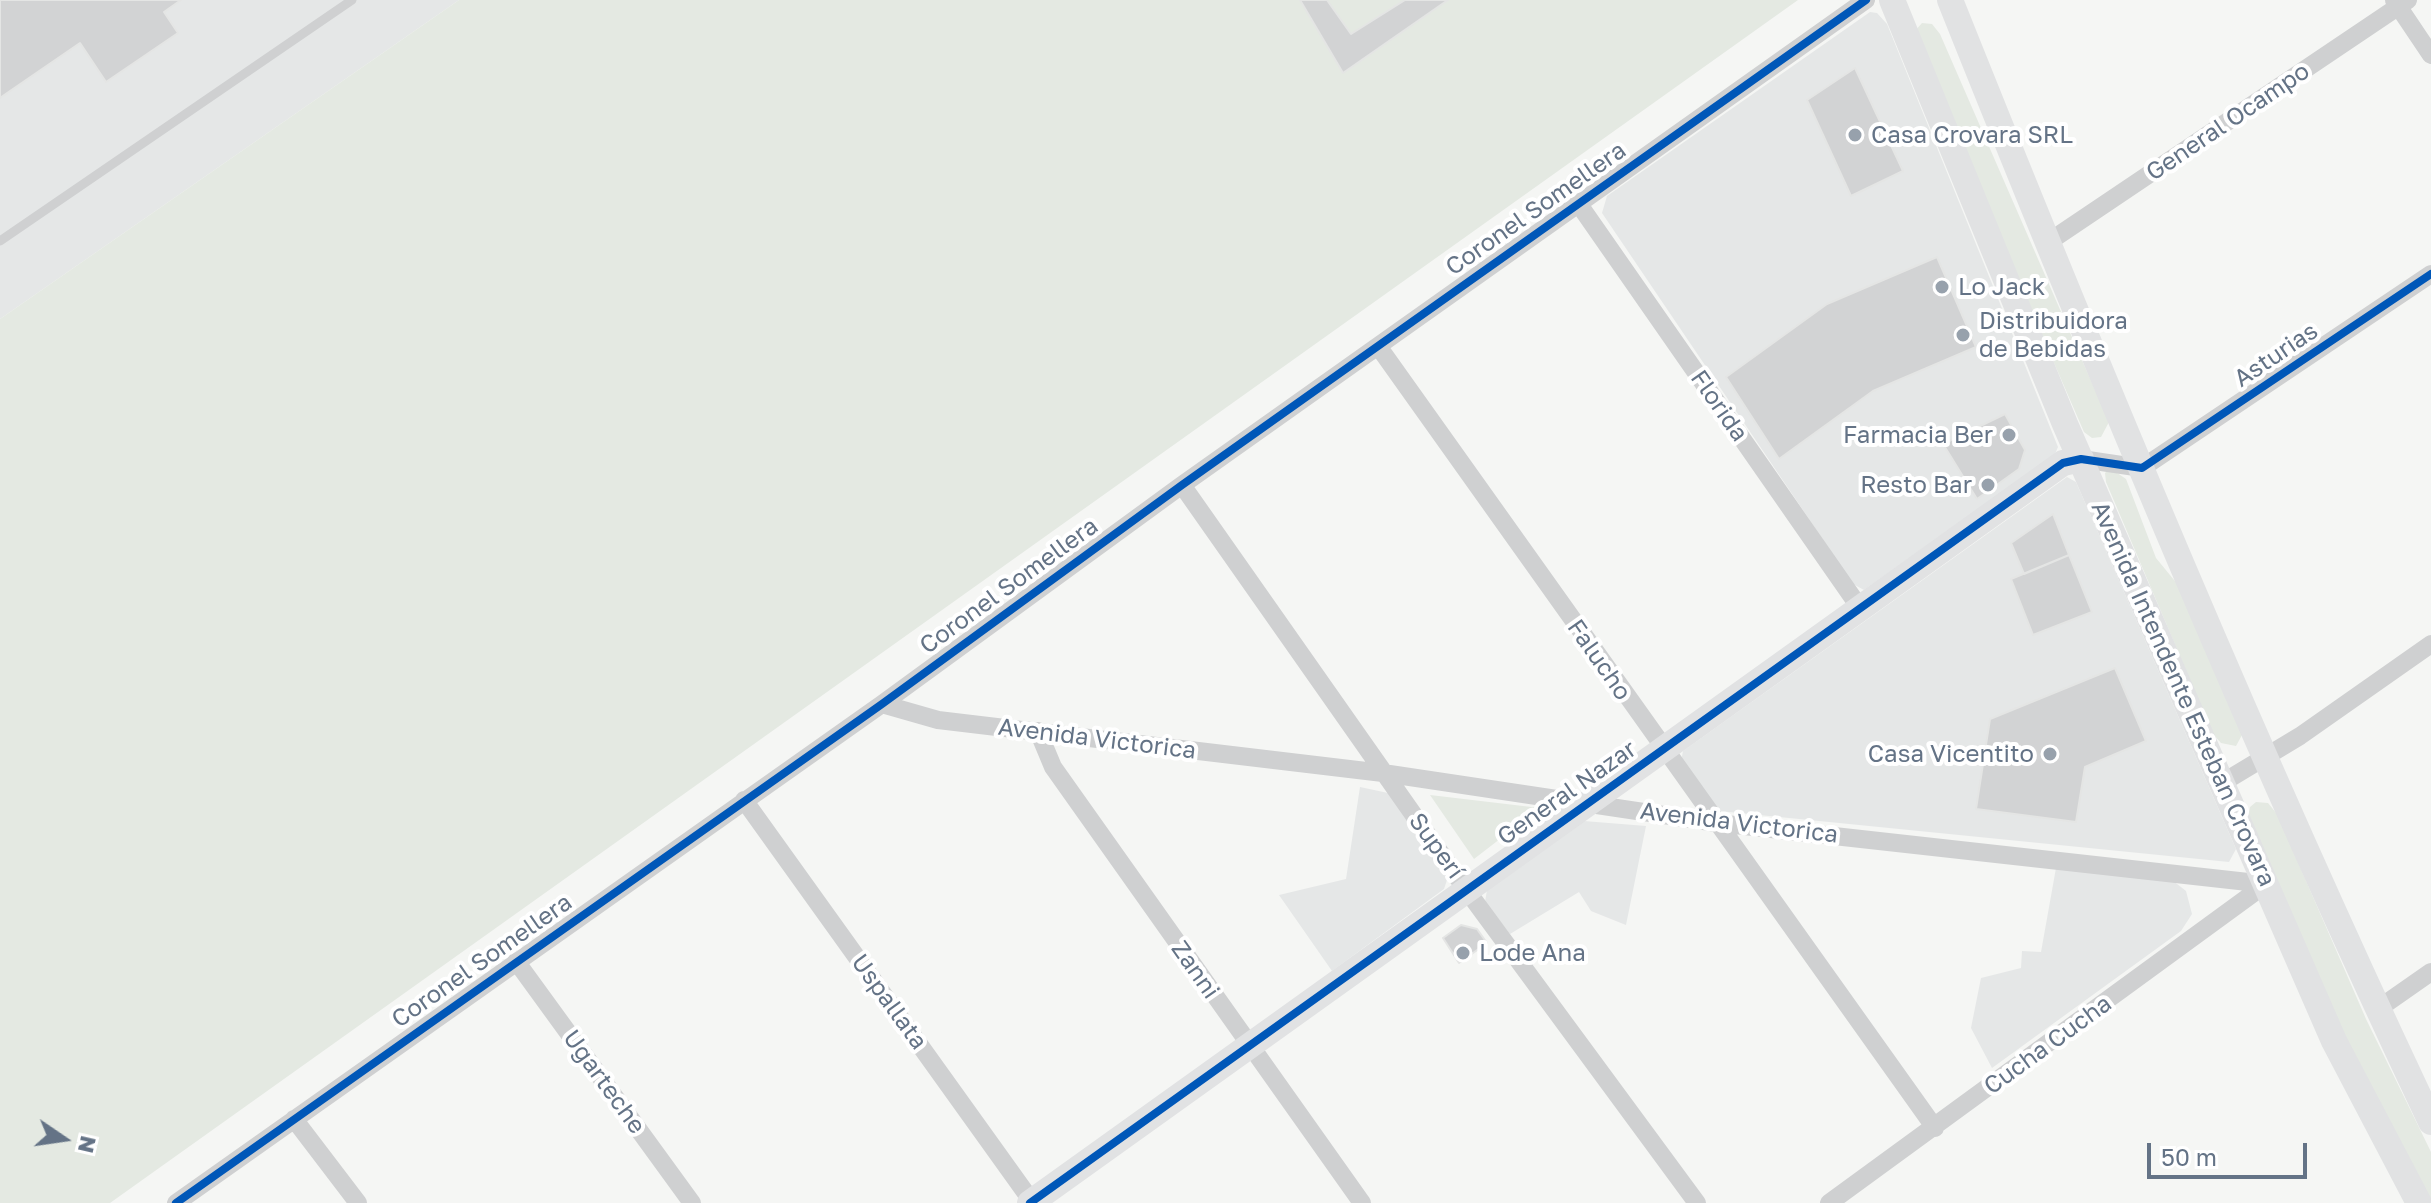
<!DOCTYPE html>
<meta charset="utf-8">
<style>
body{margin:0}
#map{position:relative;width:2431px;height:1203px;overflow:hidden;background:#f5f6f4;font-family:"Golos Text",sans-serif}
canvas{display:block}
.north{position:absolute;left:24px;top:1099px;width:80px;height:80px;-webkit-text-stroke:6px #fff;paint-order:stroke;rotate:103deg;font-size:22px;font-weight:700;line-height:32px;text-align:center;color:#647386}
.north::after{content:'';display:block;margin:auto;width:28px;height:36px;background:#647386;clip-path:polygon(50% 0,100% 100%,50% 72%,0 100%)}
.scale{position:absolute;left:2147px;top:1143px;width:160px;height:36px;box-sizing:border-box;border:4px solid #647386;border-top:0;padding-left:10px;font-size:24px;line-height:28px;white-space:nowrap;color:#647386;-webkit-text-stroke:6px #fff;paint-order:stroke}
</style>
<div id="map">
<canvas width="2431" height="1203"></canvas>
<div class="north">N</div>
<div class="scale">50 m</div>
</div>
<script>
const ctx = document.querySelector('canvas').getContext('2d');
ctx.lineJoin = 'round';
function fillPath(path, color) {
  ctx.fillStyle = color;
  ctx.fill(path, 'evenodd');
}
function stroke(path, color, width, dash) {
  ctx.strokeStyle = color;
  ctx.lineWidth = width;
  ctx.lineCap = dash ? 'butt' : 'round';
  ctx.setLineDash(dash || []);
  ctx.stroke(path);
}
function drawText(font, color, halo, rows, align = 'center') {
  ctx.font = font + ' "Golos Text",sans-serif';
  ctx.lineWidth = 8;
  ctx.setLineDash([]);
  ctx.textBaseline = 'middle';
  ctx.strokeStyle = halo;
  ctx.fillStyle = color;
  for (const [text, x, y, turn = 0] of rows) {
    ctx.save();
    ctx.translate(x, y);
    ctx.rotate((+turn || 0) * Math.PI / 180);
    ctx.textAlign = isNaN(turn) ? turn : align;
    if (halo) ctx.strokeText(text, 0, 0);
    ctx.fillText(text, 0, 0);
    ctx.restore();
  }
}
const built = new Path2D(`
 M0 0H459L0 319Z
 M1870 12 1877 13 1887 24 2058 447 2055 454 1864 590 1853 584 1602 213 1607 196Z
 M2067 477 2076 482 2236 849 2229 862 1719 811 1681 762 1683 751Z
 M1360 787 1388 793 1445 872 1447 880 1444 889 1332 971 1279 895 1346 879Z
 M1584 821 1646 826 1626 925 1591 911 1579 892 1510 934 1485 902 1487 890Z
 M2056 868 2172 880 2186 891 2192 914 2181 931 1992 1068 1971 1028 1981 978 2021 968 2022 951 2041 952Z`);
const green = new Path2D(`
 M459 0H1798L110 1203H0V319Z
 M1922 23 1932 24 1940 34 2109 422 2101 437 2092 438 2084 432 1916 45 1914 32Z
 M2110 468 2126 479 2156 558 2179 586 2242 735 2236 746 2221 743 2213 734 2106 482 2105 473Z
 M1430 795 1540 808 1474 859Z
 M2256 802 2268 803 2277 814 2366 1019 2431 1152V1203L2342 1035 2248 817 2250 807Z`);
const building = new Path2D(`
 M0 0H181L164 12 178 33 106 82 80 43 0 98Z
 M1300 0H1327L1351 34 1405 0H1448L1343 73Z
 M1855 68 1903 171 1851 196 1807 100Z
 M1937 257 1976 347 1873 391 1779 459 1726 377 1827 304Z
 M2005 414 2025 450 2019 469 1977 499 1943 444Z
 M2053 514 2069 555 2024 574 2011 543Z
 M2069 555 2092 612 2033 635 2011 579Z
 M2115 668 2146 741 2085 767 2076 822 1976 809 1990 719Z
 M1461 925 1477 929 1487 943 1459 963 1443 938Z`);
const lane = new Path2D(`
 M0 241 352 0`);
const street = new Path2D(`
 M2394 0 2431 55
 M1578 203 1860 608
 M2047 243 2408 0
 M1378 346 1935 1128
 M2081 459 2142 468 2431 274
 M1182 485 1465 888 1697 1203
 M882 704 938 720 1383 773 1717 823 2266 884
 M1038 731 1053 767 1362 1203
 M2222 783 2300 736 2431 644
 M744 800 1033 1203
 M516 961 692 1203
 M2378 1009 2431 972
 M294 1119 358 1203
 M176 1203 882 704 1182 485 1866 0
 M1829 1203 2266 884`);
const secondary = new Path2D(`
 M1892 0 2065 424 2334 1041 2419 1203
 M1950 0C2101 378 2257 754 2431 1122
 M1030 1203 2063 463 2081 459`);
const cycleway = new Path2D(`
 M176 1203 882 704 1182 485 1866 0
 M1030 1203 2063 463 2081 459 2142 468 2431 274`);
const markers = [
 [1855,135,8,"#97a1ac"],
 [1942,287,8,"#97a1ac"],
 [1963,335,8,"#97a1ac"],
 [2009,435,8,"#97a1ac"],
 [1988,485,8,"#97a1ac"],
 [2050,754,8,"#97a1ac"],
 [1463,953,8,"#97a1ac"]
];
const streetNames = [
 ["General Ocampo",2228,122,-34],
 ["Coronel Somellera",1536,209,-35],
 ["Asturias",2276,355,-34],
 ["Florida",1719,406,55],
 ["Coronel Somellera",1009,586,-36],
 ["Falucho",1599,660,55],
 ["Avenida Intendente Esteban Crovara",2183,694,66],
 ["Avenida Victorica",1097,739,7],
 ["General Nazar",1567,793,-35],
 ["Avenida Victorica",1739,823,7],
 ["Superí",1436,846,54],
 ["Coronel Somellera",482,961,-35],
 ["Zanni",1195,970,55],
 ["Uspallata",889,1002,54],
 ["Cucha Cucha",2048,1045,-36],
 ["Ugarteche",604,1082,54]
];
const poiNames = [
 ["Casa Crovara SRL",1871,135],
 ["Lo Jack",1958,287],
 ["Distribuidora",1979,321],
 ["de Bebidas",1979,349],
 ["Farmacia Ber",1993,435,"right"],
 ["Resto Bar",1972,485,"right"],
 ["Casa Vicentito",2034,754,"right"],
 ["Lode Ana",1479,953]
];
fillPath(built, '#e5e7e7');
fillPath(green, '#e4e9e2');
fillPath(building, '#d2d3d4');
stroke(building, '#e4e5e4', 2);
stroke(lane, '#cfd0d1', 9);
stroke(street, '#cfd0d1', 18);
stroke(secondary, '#e1e2e3', 26);
stroke(cycleway, '#0057b8', 8);
for (const [x, y, r, color] of markers) {
  const dot = new Path2D();
  dot.arc(x, y, r, 0, 2 * Math.PI);
  ctx.fillStyle = color;
  ctx.fill(dot);
  stroke(dot, '#fff', 3);
}
drawText('24px', '#647386', '#fff', streetNames);
drawText('24px', '#647386', '#fff', poiNames, 'left');
</script>
